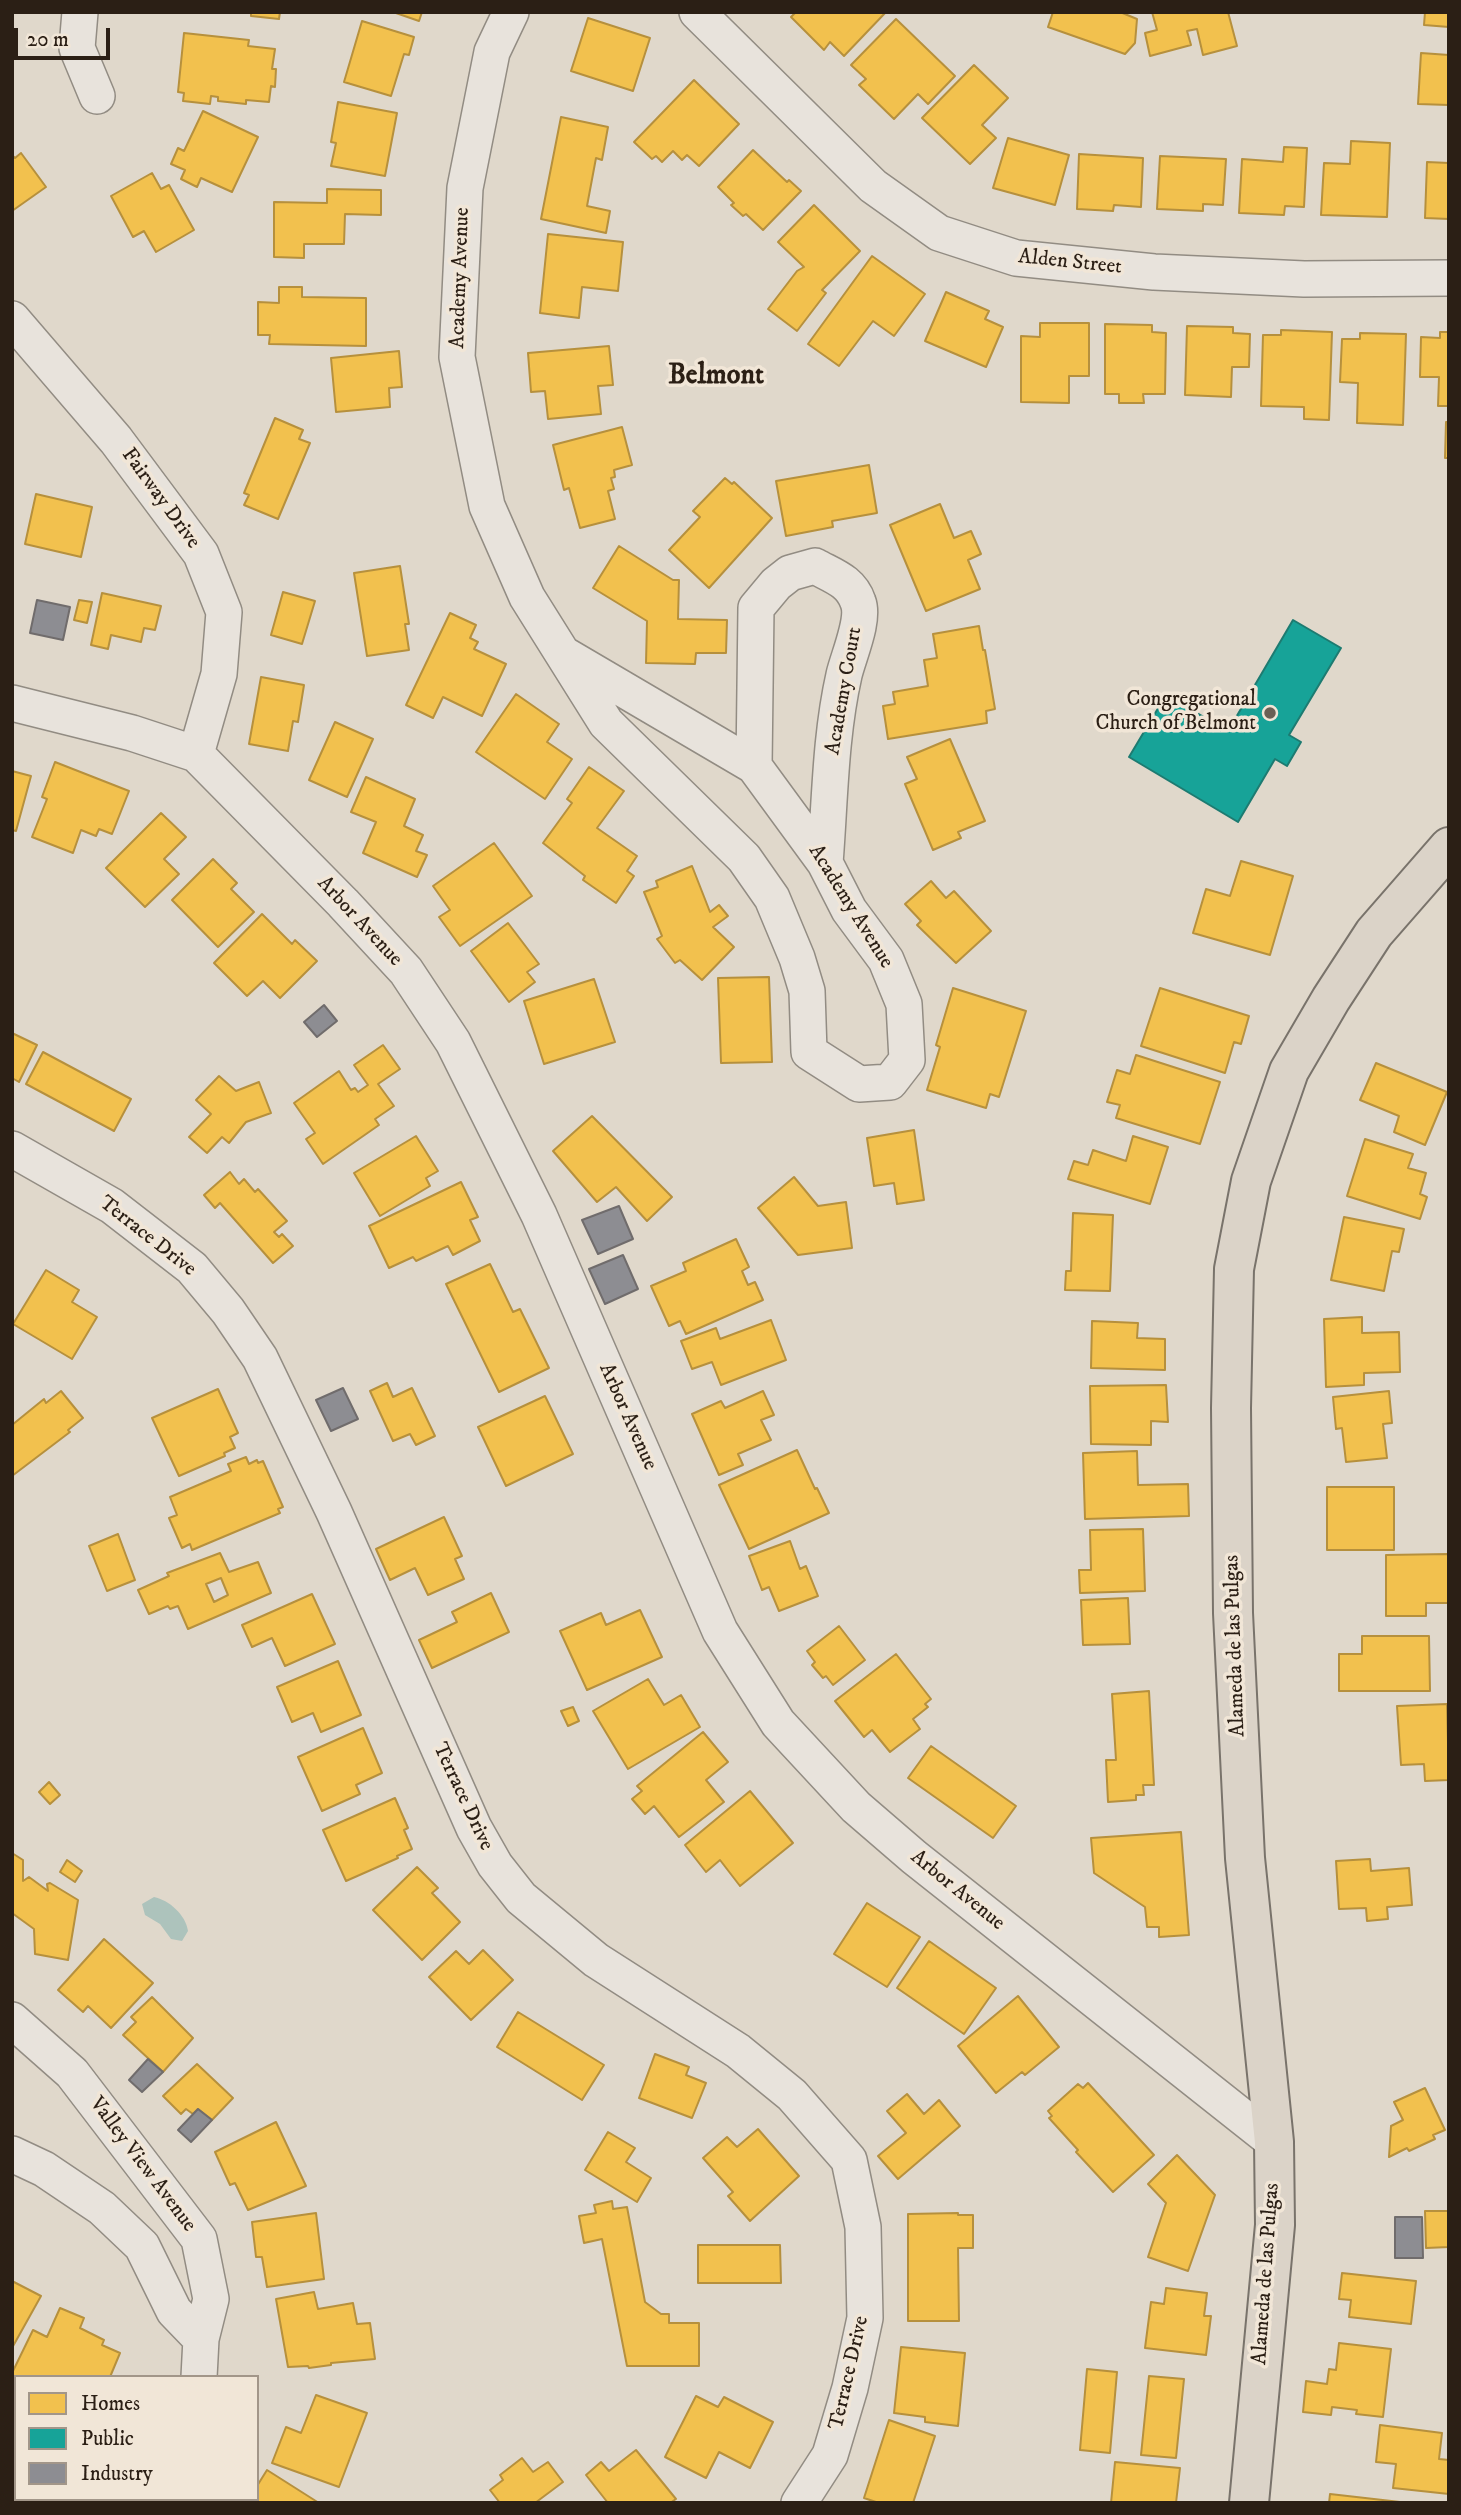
<!DOCTYPE html>
<style>
body{margin:0}
#map{position:relative;width:1461px;height:2515px;overflow:hidden;background:#e0d8cb;font-family:"IM FELL DW Pica",serif}
canvas{display:block}
.frame{position:absolute;inset:0;border:14px solid #2b1f15;pointer-events:none}
.legend{position:absolute;left:14px;top:2375px;width:245px;height:126px;box-sizing:border-box;background:#f1e6d7;border:2px solid #a29689;margin:0;padding:9px 12px;list-style:none;font-size:21px;color:#2b1f15}
.legend li{display:flex;align-items:center;gap:14px;height:35px}
.legend b{width:35px;border:2px solid #a29689}
.scale{position:absolute;left:14px;top:28px;width:96px;height:32px;box-sizing:border-box;border:4px solid #2b1f15;border-top:0;padding-left:9px;font-size:21px;line-height:24px;white-space:nowrap;color:#2b1f15;-webkit-text-stroke:5px #f1e6d7;paint-order:stroke}
</style>
<div id="map">
<canvas width="1461" height="2515"></canvas>
<div class="frame"></div>
<ul class="legend">
<li><b style="height:19px;background:#f2c14e"></b>Homes</li>
<li><b style="height:19px;background:#17a398"></b>Public</li>
<li><b style="height:19px;background:#8d8d92"></b>Industry</li>
</ul>
<div class="scale">20 m</div>
</div>
<script>
const ctx = document.querySelector('canvas').getContext('2d');
ctx.lineJoin = 'round';
function fillPath(path, color) {
  ctx.fillStyle = color;
  ctx.fill(path, 'evenodd');
}
function stroke(path, color, width, dash) {
  ctx.strokeStyle = color;
  ctx.lineWidth = width;
  ctx.lineCap = dash ? 'butt' : 'round';
  ctx.setLineDash(dash || []);
  ctx.stroke(path);
}
function drawText(font, color, halo, rows, align = 'center') {
  ctx.font = font + ' "IM FELL DW Pica",serif';
  ctx.lineWidth = 7;
  ctx.setLineDash([]);
  ctx.textBaseline = 'middle';
  ctx.strokeStyle = halo;
  ctx.fillStyle = color;
  for (const [text, x, y, turn = 0] of rows) {
    ctx.save();
    ctx.translate(x, y);
    ctx.rotate((+turn || 0) * Math.PI / 180);
    ctx.textAlign = isNaN(turn) ? turn : align;
    if (halo) ctx.strokeText(text, 0, 0);
    ctx.fillText(text, 0, 0);
    ctx.restore();
  }
}
const water = new Path2D(`
 M154 1897C169 1900 186 1915 188 1931L182 1941 171 1939 160 1924 145 1915 142 1904Z`);
const homes = new Path2D(`
 M251 12H280L279 19 251 16Z
 M393 12H422L419 21Z
 M796 12H886L844 56 830 42 824 50 791 17Z
 M1053 12H1120L1137 19 1135 43 1125 54 1048 27Z
 M1152 12H1228L1237 46 1203 55 1197 29 1187 31 1191 45 1150 56 1145 33 1157 30Z
 M1425 12H1449V27L1424 25Z
 M588 18 650 38 633 91 571 71Z
 M896 19 955 76 928 104 918 94 894 119 859 85 866 79 851 65Z
 M362 21 414 37 409 55 404 54 391 96 344 82Z
 M184 33 249 40 248 46 275 49 272 69H276L275 87 271 86 269 102 246 100V104L218 101V97L211 96 210 104 183 101 184 93 178 92Z
 M1421 53 1449 55V105L1418 104Z
 M974 65 1008 98 982 125 996 138 970 164 922 118Z
 M694 80 739 124 699 166 687 155 682 160 673 151 662 162 656 156 652 159 634 142Z
 M338 102 397 113 385 176 331 166 336 143 331 142Z
 M203 111 258 137 232 192 201 178 197 187 181 179 185 170 171 164 178 148 184 151Z
 M561 117 608 127 602 160 596 158 587 206 610 211 606 233 541 219Z
 M1008 138 1069 155 1055 205 993 188Z
 M1351 141 1390 143 1387 217 1321 215 1324 163 1350 164Z
 M1284 147 1307 148 1304 207 1285 206 1284 215 1239 213 1242 159 1283 162Z
 M753 150 787 182 789 180 801 191 763 230 746 214 743 216 731 205 734 203 718 187Z
 M21 153 46 187 12 211V155L15 158Z
 M1079 154 1143 158 1141 207 1114 205 1113 211 1077 209Z
 M1160 156 1226 159 1223 205 1203 204V211L1157 209Z
 M1427 162 1449 163V219L1425 218Z
 M152 173 161 189 169 185 194 230 156 252 144 231 133 237 111 196Z
 M327 189 381 190V215L345 214 344 244H304V258L274 257V202L327 203Z
 M814 205 860 251 822 290 826 293 797 331 768 309 797 271 804 267 778 242Z
 M548 234 623 242 618 291 582 287 579 318 540 313Z
 M872 256 925 294 894 336 873 321 839 366 808 344Z
 M279 287H302V297L366 298V346L269 344 270 335H258V302L279 303Z
 M946 292 989 311 985 319 1003 327 986 367 925 341Z
 M1040 323H1089V376H1069V403L1021 402V336L1040 337Z
 M1105 324 1152 325V332L1166 333 1165 394H1143L1144 403H1119V394H1105Z
 M1187 326 1233 327V333L1250 334 1249 367H1232L1231 397 1185 395Z
 M1281 330 1332 332 1329 420 1304 419V407L1261 406 1263 335H1281Z
 M1440 332H1449V406H1438L1439 377H1420L1421 337 1440 338Z
 M1360 333 1406 334 1403 425 1357 423 1358 383 1340 382 1342 339H1360Z
 M609 346 613 385 598 386 601 414 548 419 545 391 531 392 528 353Z
 M399 351 402 387 389 388 390 407 336 412 331 358Z
 M275 418 303 430 299 439 310 443 278 519 244 505 249 495 244 493Z
 M1446 422H1449V458H1445Z
 M622 427 632 465 614 470 615 477 611 478 614 489 608 491 615 519 580 528 569 488 564 490 553 445Z
 M869 465 877 513 832 521 833 527 786 536 776 481Z
 M725 478 732 484 734 482 772 518 709 588 669 550 700 517 693 511Z
 M36 494 92 507 81 557 25 544Z
 M940 504 954 538 971 531 981 554 968 560 980 589 926 611 890 525Z
 M619 546 673 580H679L678 619 727 620 726 653H696L695 664 646 663 647 621 593 588Z
 M400 566 409 624H405L409 650 367 656 354 573Z
 M283 592 315 601 302 644 271 635Z
 M102 593 161 606 155 630 144 628 141 642 111 635 108 649 91 645Z
 M79 600 92 602 87 623 74 620Z
 M450 613 476 625 470 638 478 642 474 649 506 664 482 716 443 697 433 718 406 705Z
 M979 626 983 650H985L995 709 986 711 987 723 888 739 883 706 895 704 893 692 928 686 924 660 937 658 933 634Z
 M261 677 304 685 298 722 293 721 288 751 249 744Z
 M516 694 559 724 547 742 572 759 545 799 476 752Z
 M335 722 373 739 347 797 309 780Z
 M950 739 985 821 958 832 961 838 933 850 905 784 917 779 907 757Z
 M55 762 129 791 112 834 99 829 96 836 81 830 73 853 32 837 47 799 42 797Z
 M589 767 624 791 597 828 637 856 627 871 634 876 616 903 583 880 585 876 543 843 572 803 567 799Z
 M12 771 31 776 16 831 12 830Z
 M366 777 415 799 404 826 423 835 416 851 427 855 417 877 363 853 376 822 351 812Z
 M161 813 186 837 164 859 179 874 145 907 106 868Z
 M494 843 532 896 460 946 439 917 450 910 433 886Z
 M213 859 237 883 231 889 254 912 218 947 172 900Z
 M1241 861 1293 876 1270 955 1193 933 1206 889 1230 896Z
 M692 866 710 912 719 905 728 916 713 927 734 947 702 980 680 960 675 963 657 939 662 936 644 892 658 887 656 881Z
 M931 881 946 898 954 891 991 931 956 963 917 925 921 921 905 904Z
 M262 914 292 944 295 940 317 961 280 998 263 981 247 996 214 963Z
 M508 923 539 964 527 972 535 982 509 1002 471 951Z
 M769 977 772 1062 721 1063 718 978Z
 M594 979 615 1042 544 1064 524 1001Z
 M953 988 1026 1011 999 1097 990 1094 986 1108 927 1090 940 1047 936 1045Z
 M1160 988 1249 1016 1241 1044 1234 1042 1225 1073 1141 1046Z
 M12 1033 37 1045 19 1082 12 1078Z
 M383 1045 400 1069 378 1084 394 1106 375 1119 379 1125 323 1164 306 1139 315 1133 294 1103 339 1071 351 1090 355 1088 358 1092 368 1085 354 1065Z
 M43 1052 131 1099 114 1131 26 1084Z
 M1136 1055 1220 1082 1200 1144 1116 1118 1120 1105 1107 1102 1117 1070 1130 1074Z
 M1376 1063 1447 1092 1425 1145 1394 1132 1399 1116 1360 1100Z
 M219 1076 236 1091 259 1082 271 1113 246 1122 229 1143 222 1137 207 1153 189 1137 211 1114 196 1100Z
 M592 1116 672 1197 647 1221 616 1187 597 1202 553 1151Z
 M914 1130 924 1200 897 1204 894 1183 874 1186 867 1138Z
 M416 1136 438 1171 426 1178 430 1186 380 1216 354 1173Z
 M1133 1136 1168 1147 1150 1204 1068 1179 1074 1161 1088 1165 1093 1150 1126 1161Z
 M1365 1139 1413 1154 1408 1168 1426 1173 1420 1194 1427 1197 1420 1219 1347 1196Z
 M230 1172 239 1184 244 1179 255 1192 258 1189 287 1221 274 1232 279 1237 282 1234 293 1246 273 1263 220 1203 215 1208 204 1195Z
 M794 1177 818 1206 846 1202 852 1248 798 1255 758 1208Z
 M461 1182 478 1217 470 1220 480 1241 453 1255 448 1246 416 1261 413 1257 389 1268 369 1226Z
 M1073 1213 1113 1215 1110 1291 1065 1290 1066 1271H1071Z
 M1344 1217 1404 1229 1399 1252 1392 1251 1384 1291 1331 1280Z
 M736 1239 749 1267 742 1271 748 1285 755 1282 763 1300 686 1334 680 1321 669 1326 651 1286 686 1271 683 1263Z
 M490 1264 513 1312 520 1309 549 1368 499 1392 446 1284Z
 M46 1270 79 1290 72 1302 97 1317 72 1359 13 1324Z
 M1362 1317V1333L1399 1332 1400 1372 1364 1373V1385L1326 1387 1324 1319Z
 M771 1320 786 1360 721 1385 712 1362 692 1369 681 1341 716 1328 720 1339Z
 M1092 1321 1138 1323 1137 1338 1165 1339V1370L1091 1368Z
 M387 1383 393 1397 412 1388 435 1436 416 1445 410 1434 393 1441 370 1391Z
 M1166 1385 1168 1422 1151 1421V1445L1091 1444 1090 1386Z
 M218 1389 238 1433 230 1437 235 1448 224 1453 225 1456 179 1476 152 1418Z
 M61 1391 83 1418 68 1430 70 1432 12 1476V1425L44 1399 46 1403Z
 M763 1391 774 1415 761 1420 771 1440 738 1454 743 1465 719 1475 692 1414 721 1401 725 1408Z
 M1389 1391 1392 1423 1383 1424 1387 1458 1346 1462 1342 1428 1336 1429 1333 1397Z
 M545 1396 573 1454 506 1486 478 1427Z
 M797 1450 815 1489 817 1488 829 1513 749 1549 719 1485Z
 M1137 1451 1138 1485 1188 1484 1189 1516 1085 1519 1083 1453Z
 M246 1457 249 1464 257 1460 258 1463 263 1461 283 1507 278 1509 280 1513 192 1550 190 1544 182 1548 169 1518 177 1515 170 1497 231 1471 228 1464Z
 M1327 1487H1394V1550H1327Z
 M444 1517 462 1556 455 1559 464 1579 428 1595 415 1568 390 1580 376 1549Z
 M1143 1529 1145 1591 1080 1593 1079 1570H1091L1090 1530Z
 M118 1534 135 1580 107 1591 89 1546Z
 M790 1541 800 1569 806 1566 818 1596 779 1611 769 1587 762 1590 749 1556Z
 M220 1553 229 1572 258 1562 271 1593 188 1629 178 1606 170 1609 168 1606 149 1614 138 1590 169 1576 167 1573ZM221 1578 228 1595 214 1602 206 1584Z
 M1449 1554V1603H1426V1616H1386V1555Z
 M491 1593 509 1632 432 1668 419 1640 457 1622 452 1612Z
 M312 1594 335 1644 285 1666 272 1638 252 1647 242 1625Z
 M1128 1598 1130 1644 1083 1645 1081 1600Z
 M640 1610 662 1657 587 1690 560 1631 601 1613 606 1625Z
 M839 1626 865 1660 833 1685 826 1676 823 1678 812 1665 815 1662 807 1651Z
 M1362 1636H1429L1430 1691H1339V1654H1362Z
 M896 1654 931 1699 925 1704 928 1707 913 1719 920 1729 890 1752 872 1730 864 1737 835 1701Z
 M338 1661 361 1715 321 1732 313 1713 292 1722 277 1687Z
 M648 1679 664 1705 681 1695 700 1727 628 1769 593 1711Z
 M1149 1691 1154 1785H1143L1144 1795H1136V1800L1108 1802 1106 1760H1116L1112 1694Z
 M1447 1704 1449 1780 1425 1781 1424 1764 1401 1765 1397 1706Z
 M573 1707 579 1721 568 1726 561 1711Z
 M363 1728 382 1773 356 1785 360 1794 322 1811 298 1757Z
 M703 1732 728 1762 706 1780 724 1802 679 1837 654 1806 645 1814 632 1799 642 1791 637 1786Z
 M931 1746 1016 1806 993 1838 908 1778Z
 M49 1782 60 1795 50 1804 39 1792Z
 M750 1791 793 1843 740 1886 720 1860 706 1872 685 1845Z
 M395 1798 408 1828 404 1830 412 1849 397 1856 398 1858 346 1881 323 1830Z
 M1181 1832 1189 1935 1159 1937V1927H1147L1145 1907 1094 1873 1091 1838Z
 M12 1853 23 1860V1881L29 1877 48 1891 47 1884 50 1883 78 1900 68 1960 35 1954 34 1929 12 1913Z
 M1370 1859 1371 1871 1409 1868 1412 1905 1387 1907 1388 1919 1367 1921 1366 1908 1339 1909 1336 1861Z
 M67 1860 82 1871 75 1882 60 1872Z
 M417 1867 438 1888 432 1893 460 1922 422 1960 373 1910Z
 M867 1903 920 1937 887 1987 834 1954Z
 M104 1939 153 1983 111 2028 88 2006 83 2012 58 1990Z
 M929 1941 996 1988 964 2034 897 1988Z
 M483 1950 513 1980 471 2020 429 1977 456 1951 469 1964Z
 M1018 1996 1059 2047 1025 2075 1022 2072 996 2093 958 2046Z
 M152 1997 193 2038 163 2072 123 2035 136 2022 131 2017Z
 M518 2012 604 2065 582 2100 497 2047Z
 M655 2054 689 2067 686 2075 706 2083 692 2118 639 2098Z
 M197 2064 233 2098 212 2120 198 2109 193 2114 186 2109 181 2114 163 2096Z
 M1088 2083 1154 2155 1113 2192 1076 2152 1078 2150 1049 2118 1052 2116 1048 2111 1078 2084 1083 2088Z
 M1425 2088 1445 2130 1433 2135 1435 2139 1409 2151 1407 2148 1389 2157 1391 2126 1403 2120 1394 2102Z
 M907 2094 924 2114 939 2100 960 2126 898 2179 878 2156 906 2133 887 2111Z
 M276 2122 306 2186 248 2210 235 2183 230 2185 215 2152Z
 M758 2129 799 2176 750 2221 728 2196 733 2192 703 2158 727 2137 737 2147Z
 M608 2132 635 2148 626 2162 651 2178 637 2202 585 2170Z
 M1177 2155 1215 2195 1188 2271 1148 2257 1166 2203 1148 2184Z
 M612 2201 613 2209 627 2207 645 2302 661 2314H669V2323H699V2366H627L602 2239 584 2243 579 2216 596 2213 594 2205Z
 M1425 2211H1449V2247L1426 2248Z
 M316 2213 324 2279 267 2287 262 2257H256L252 2222Z
 M958 2213V2215H973V2248H958L959 2321H908V2214Z
 M698 2245H780L781 2283H698Z
 M1342 2273 1416 2281 1411 2324 1349 2317 1351 2300 1339 2299Z
 M12 2281 41 2296 12 2348Z
 M1166 2288 1207 2293 1204 2316H1211L1206 2355 1145 2348 1151 2302 1164 2304Z
 M314 2292 318 2309 353 2303 357 2324 370 2323 375 2359 331 2363V2365L309 2368 308 2366 288 2367 276 2299Z
 M60 2308 84 2318 80 2328 104 2340 102 2345 120 2353 110 2377H16V2391H12V2373L33 2330 47 2337Z
 M1339 2343 1391 2349 1383 2417 1356 2414 1357 2410 1332 2407 1331 2415 1303 2412 1306 2381 1327 2384 1329 2369 1336 2370Z
 M901 2347 965 2353 958 2426 925 2422V2417L894 2413Z
 M1087 2369 1117 2372 1110 2453 1080 2450Z
 M1149 2376 1184 2379 1176 2458 1141 2455Z
 M12 2392 16 2393V2474L12 2473Z
 M316 2395 367 2413 339 2487 272 2463 286 2427 301 2433Z
 M696 2396 718 2407 724 2397 773 2422 750 2468 719 2452 706 2478 665 2457Z
 M889 2420 935 2436 913 2503H879L864 2498Z
 M1380 2425 1442 2433 1439 2459 1449 2460V2494L1393 2488 1396 2464 1376 2462Z
 M636 2450 676 2499 670 2503H608L586 2475 601 2462 609 2471Z
 M522 2458 533 2472 548 2462 563 2482 535 2503H500L490 2490 503 2480 500 2475Z
 M1115 2462 1180 2468 1176 2503H1111Z
 M267 2470 319 2503H247L249 2499H257V2486Z
 M1330 2494 1409 2503H1329Z`);
const public = new Path2D(`
 M1293 620 1341 648 1289 735 1301 742 1287 766 1275 759 1238 822 1129 757 1166 695 1228 731Z`);
const industry = new Path2D(`
 M37 600 70 607 63 640 30 633Z
 M324 1005 337 1021 317 1037 304 1022Z
 M619 1206 633 1239 598 1254 582 1220Z
 M623 1255 638 1289 605 1304 589 1269Z
 M343 1388 358 1419 331 1431 316 1400Z
 M148 2059 163 2072 142 2092 129 2080Z
 M198 2109 212 2120 191 2142 178 2130Z
 M1395 2217H1422L1423 2258H1395Z`);
const minor = new Path2D(`
 M80 12 77 48 97 96
 M511 12 492 52 465 188 457 357 487 506 527 597 606 723 744 858 772 898 797 958 807 991 809 1052 859 1084 890 1082 907 1060 904 1004 886 960 849 910 825 863 754 766 565 655
 M697 12 873 186 939 233 1016 258 1154 272 1304 279 1449 278
 M12 319 116 440 201 554 224 612 219 674 196 754
 M12 703 132 733 196 754 343 903 406 971 453 1042 539 1215 720 1631 778 1723 856 1807 914 1857 1274 2142
 M754 766 756 608 776 584 790 573 815 566C833 576 851 581 858 602 865 620 848 657 844 675 830 737 830 801 825 863
 M12 1149 112 1206 192 1268 228 1311 260 1358 334 1512 474 1828 495 1865 521 1898 596 1960 738 2051 792 2095 849 2160 863 2227 865 2318 850 2388 830 2455 799 2503
 M12 2020 72 2073 199 2239 211 2299 201 2339 199 2377
 M12 2154 44 2169 102 2208 142 2246 174 2311 201 2339
 M160 2503 162 2499`);
const major = new Path2D(`
 M1249 2503 1275 2225 1274 2142 1245 1858 1233 1613 1231 1408 1234 1269 1251 1181 1289 1071 1331 999 1374 933 1449 847`);
const markers = [
 [1270,713,7,"#6a6055"]
];
const streetNames = [
 ["Alden Street",1070,263,6],
 ["Academy Avenue",461,278,-88],
 ["Fairway Drive",160,499,54],
 ["Academy Court",845,691,-80],
 ["Academy Avenue",850,907,58],
 ["Arbor Avenue",359,922,47],
 ["Terrace Drive",147,1237,38],
 ["Arbor Avenue",627,1417,66],
 ["Alameda de las Pulgas",1236,1646,-92],
 ["Terrace Drive",462,1797,65],
 ["Arbor Avenue",957,1891,39],
 ["Valley View Avenue",142,2165,53],
 ["Alameda de las Pulgas",1267,2274,-86],
 ["Terrace Drive",850,2373,-77]
];
const poiNames = [
 ["Congregational",1256,701],
 ["Church of Belmont",1256,725]
];
const districtNames = [
 ["Belmont",716,377]
];
fillPath(water, '#adc3bc');
fillPath(homes, '#f2c14e');
stroke(homes, '#b6903d', 2);
fillPath(public, '#17a398');
stroke(public, '#1d7b71', 2);
fillPath(industry, '#8d8d92');
stroke(industry, '#706c6c', 2);
stroke(minor, '#928c83', 38);
stroke(major, '#79736b', 42);
stroke(minor, '#e8e3dc', 35);
stroke(major, '#dbd3c8', 38);
for (const [x, y, r, color] of markers) {
  const dot = new Path2D();
  dot.arc(x, y, r, 0, 2 * Math.PI);
  ctx.fillStyle = color;
  ctx.fill(dot);
  stroke(dot, '#f1e6d7', 2.5);
}
drawText('21px', '#2b1f15', '#f1e6d7', streetNames);
drawText('21px', '#2b1f15', '#f1e6d7', poiNames, 'right');
drawText('bold 28px', '#2b1f15', '#f1e6d7', districtNames);
</script>
